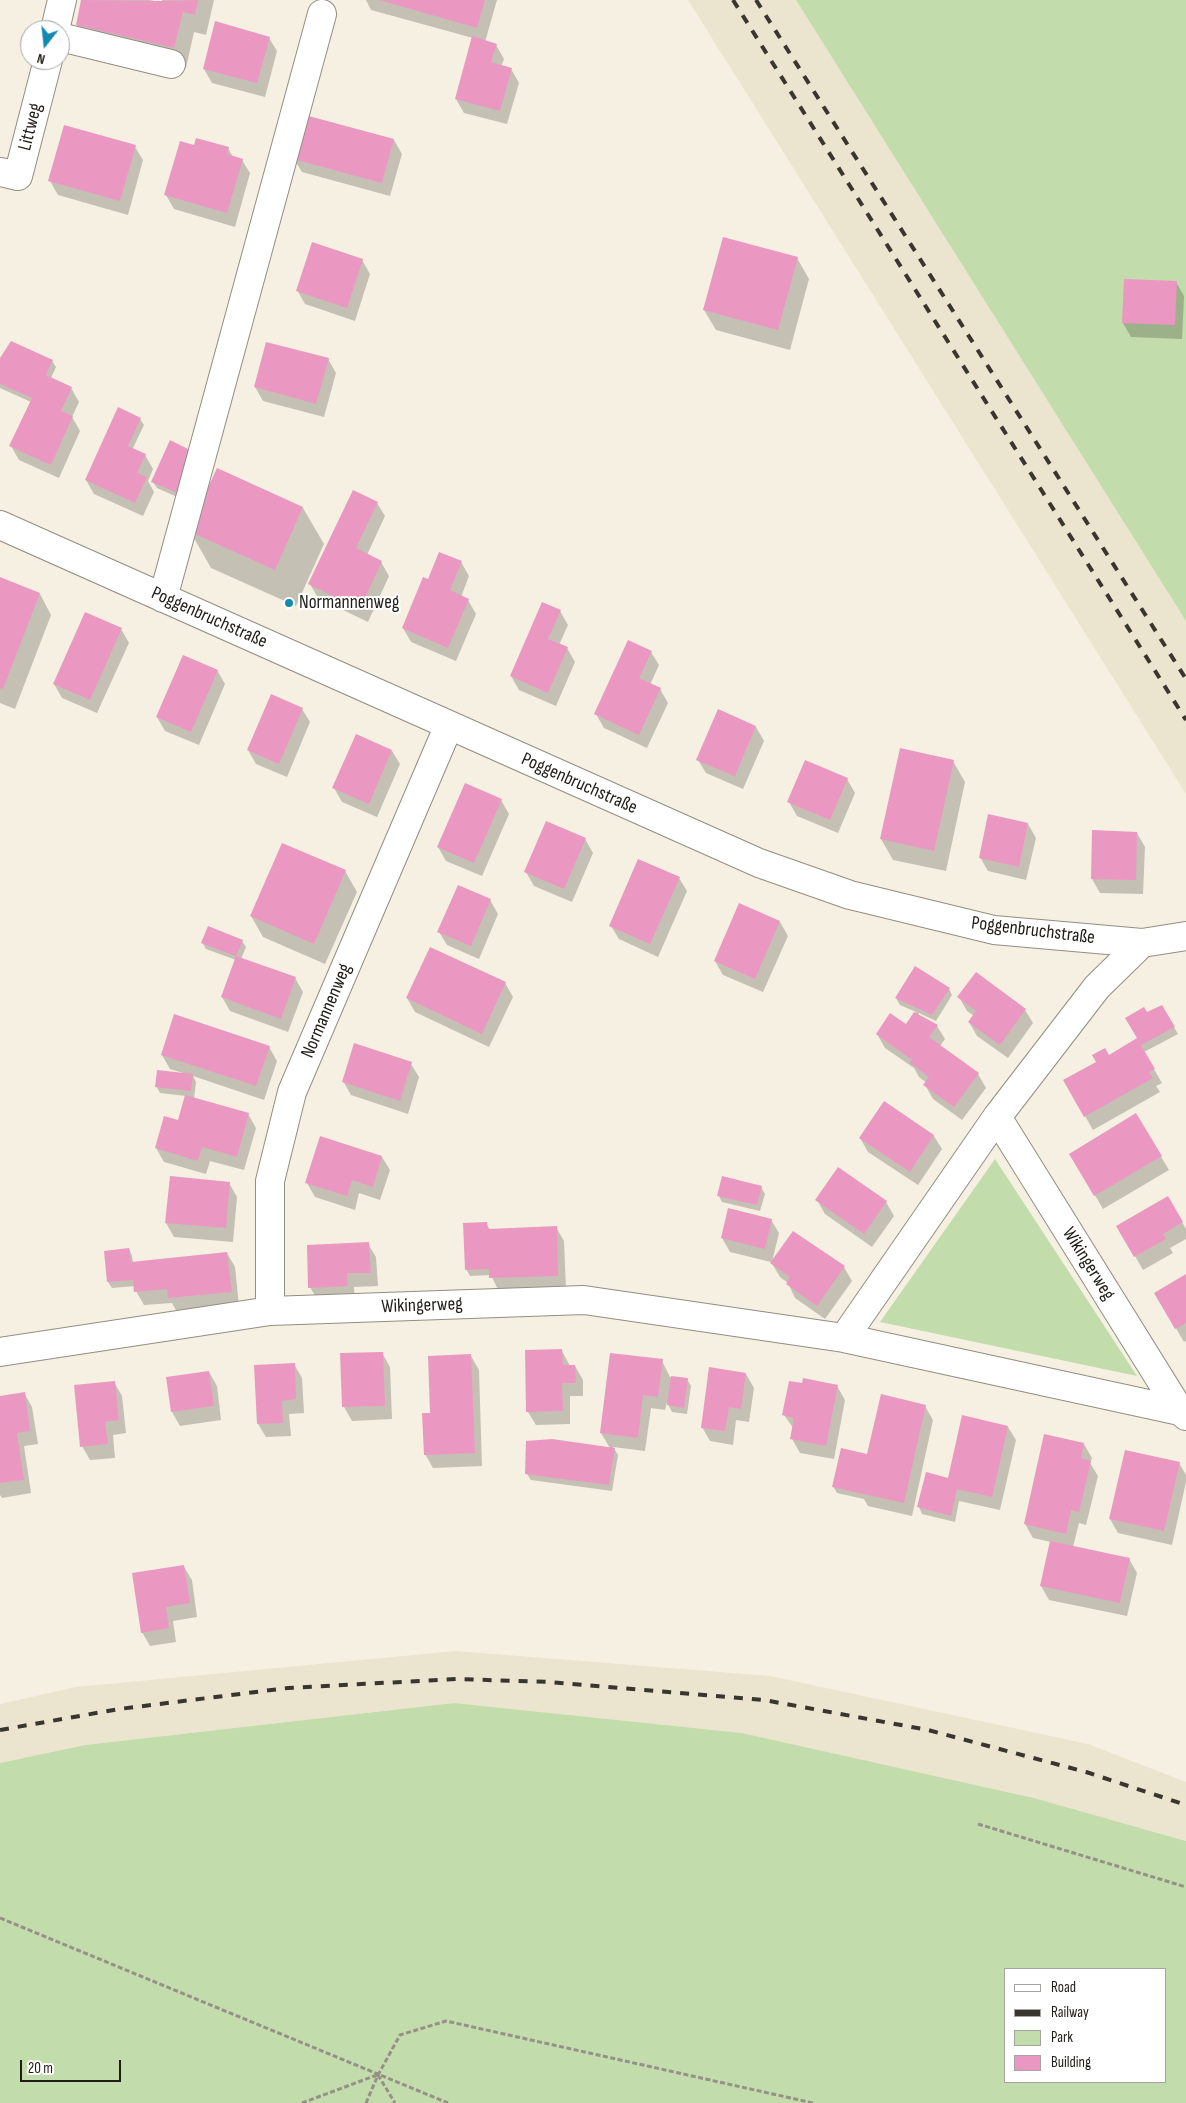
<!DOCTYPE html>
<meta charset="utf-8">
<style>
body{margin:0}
#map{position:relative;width:1186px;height:2103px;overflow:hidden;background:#f5f0e1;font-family:"Sofia Sans Condensed",sans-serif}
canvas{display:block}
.legend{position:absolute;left:1004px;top:1968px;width:162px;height:115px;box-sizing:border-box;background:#fff;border:1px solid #a5a4a2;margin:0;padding:6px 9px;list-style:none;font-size:15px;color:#1e1c17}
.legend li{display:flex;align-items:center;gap:10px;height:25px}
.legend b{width:25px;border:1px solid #a5a4a2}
.north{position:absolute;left:20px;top:20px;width:50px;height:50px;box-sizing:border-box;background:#fff;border:1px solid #a5a4a2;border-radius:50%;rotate:196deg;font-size:14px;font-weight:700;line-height:20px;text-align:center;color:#1e1c17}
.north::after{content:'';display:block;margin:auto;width:18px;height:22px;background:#138aae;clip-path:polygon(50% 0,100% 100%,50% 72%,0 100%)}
.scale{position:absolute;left:20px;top:2060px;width:101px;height:22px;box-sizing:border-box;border:2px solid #1e1c17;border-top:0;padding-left:6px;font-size:15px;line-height:18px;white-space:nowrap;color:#1e1c17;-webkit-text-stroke:4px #fff;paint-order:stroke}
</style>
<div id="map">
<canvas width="1186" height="2103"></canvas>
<ul class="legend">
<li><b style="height:6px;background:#fff"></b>Road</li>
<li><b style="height:6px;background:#38362f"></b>Railway</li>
<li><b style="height:14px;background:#c3dcac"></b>Park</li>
<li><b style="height:14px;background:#ea98c1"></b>Building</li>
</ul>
<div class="north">N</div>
<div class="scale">20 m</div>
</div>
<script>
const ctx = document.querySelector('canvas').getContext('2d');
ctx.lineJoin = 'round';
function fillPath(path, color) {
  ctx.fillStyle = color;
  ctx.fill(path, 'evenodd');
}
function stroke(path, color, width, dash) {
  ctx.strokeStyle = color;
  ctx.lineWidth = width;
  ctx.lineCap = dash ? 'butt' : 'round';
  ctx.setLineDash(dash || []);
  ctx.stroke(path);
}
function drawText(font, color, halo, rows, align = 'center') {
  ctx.font = font + ' "Sofia Sans Condensed",sans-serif';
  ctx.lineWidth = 4;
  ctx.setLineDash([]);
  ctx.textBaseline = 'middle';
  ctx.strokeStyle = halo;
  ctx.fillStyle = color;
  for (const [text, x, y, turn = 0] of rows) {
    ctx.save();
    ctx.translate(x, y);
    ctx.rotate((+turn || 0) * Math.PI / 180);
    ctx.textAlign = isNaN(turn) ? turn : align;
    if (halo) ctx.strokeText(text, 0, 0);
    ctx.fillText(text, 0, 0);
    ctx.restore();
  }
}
const built = new Path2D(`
 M688 0H796L917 191 1186 621V794Z
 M456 1651 770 1676 1088 1744 1186 1782V1841L1034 1798 742 1733 454 1703 85 1745 0 1763V1704L76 1687Z`);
const green = new Path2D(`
 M796 0H1186V621Z
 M995 1159 1137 1376 880 1322Z
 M454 1703 742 1733 1034 1798 1186 1841V2103H0V1763L85 1745ZM1165 1969V2082H1005V1969Z`);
const shadow = new Path2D(`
 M83 0H150L162 3V0H214L206 35 194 32 186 68 89 45 77 25Z
 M366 0H497L485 42 496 45 504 59 501 67 511 69 519 83 507 124 464 113 456 99 473 38 371 10Z
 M269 38 277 51 265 97 212 83 204 69Z
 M394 140 402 154 390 196 302 172 294 159Z
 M135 147 143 160 128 215 58 195 50 181Z
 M195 147 228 148 233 157 242 160 250 173 235 227 174 209 166 195Z
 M797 258 809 279 790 350 716 330 704 310Z
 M362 260 370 274 355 321 305 304 297 290Z
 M1176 282 1184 296 1182 339 1131 337 1123 323Z
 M328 359 336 373 324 417 263 401 255 387Z
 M0 361H52L56 367 51 378 71 388 79 402 72 417 80 431 59 478 19 460 11 446 31 402 0 388Z
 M140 419 144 425 132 450 145 455 153 469 148 481 154 492 143 516 94 494 86 480Z
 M170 442 182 499 157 488 153 482Z
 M377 503 385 516 367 555 381 562 389 576 368 622 318 598 310 584Z
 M303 508 324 544 296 606 211 568 190 531Z
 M461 562 469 576 461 597 468 600 476 614 456 661 411 642 403 628 429 581Z
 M0 579 40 594 51 615 15 709 0 703Z
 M560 611 568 625 559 645 567 648 575 662 556 706 519 690 511 676Z
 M121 629 129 643 97 713 62 698 54 684Z
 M651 652 659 665 650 685 660 689 668 703 647 748 604 728 596 714Z
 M217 670 225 684 199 745 165 731 157 717Z
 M302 709 310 722 287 777 256 764 248 750Z
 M756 727 764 741 743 789 706 773 698 760Z
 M392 751 400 764 377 817 342 802 334 788Z
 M953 761 965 782 946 871 893 860 881 839Z
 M847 779 855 793 838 833 797 816 789 802Z
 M501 800 509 814 482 876 446 861 438 847Z
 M1028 824 1036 838 1026 880 988 871 980 857Z
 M1137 833 1145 847 1143 894 1100 893 1092 879Z
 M585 839 593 853 572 902 534 886 526 872Z
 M345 871 357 892 325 964 263 937 251 916Z
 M679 878 687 891 658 957 619 939 611 926Z
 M490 900 498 914 479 959 447 945 439 932Z
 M780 922 788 936 763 992 723 975 715 961Z
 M242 941 246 947 241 959 295 978 303 992 288 1032 230 1011 222 997 236 960 206 949 202 942Z
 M505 983 513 997 489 1047 415 1012 407 998Z
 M949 989 952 995 936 1021 919 1013 918 1015 937 1026 945 1039 940 1046 978 1074 986 1088 962 1120 933 1099 925 1085 927 1083 919 1077 914 1068 885 1048 877 1034 906 1025 916 1012 900 1005 896 998Z
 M959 997 1025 1010 1033 1023 1008 1058 977 1036 969 1022 974 1016 967 1011Z
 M1162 1007 1178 1034 1144 1052 1162 1083 1156 1086 1160 1092 1093 1130 1065 1081 1139 1039 1147 1014Z
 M269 1047 277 1061 264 1100 193 1076 196 1082 194 1099 248 1114 256 1128 244 1170 210 1161 206 1174 164 1162 156 1148 179 1122 186 1096 160 1093 156 1086 183 1073 170 1069 162 1055Z
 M411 1064 419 1077 408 1114 351 1095 343 1081Z
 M1136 1115 1169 1170 1103 1209 1079 1168Z
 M934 1136 942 1149 918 1185 868 1152 860 1138Z
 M382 1157 390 1170 380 1200 359 1193 355 1210 315 1197 307 1183Z
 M229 1183 237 1197 233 1242 174 1237 166 1223Z
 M761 1187 765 1194 760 1211 722 1202 719 1196Z
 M1168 1198 1186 1229V1239L1170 1248 1173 1253 1143 1270 1118 1226Z
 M817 1200 886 1202 894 1216 872 1247 825 1214Z
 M729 1209 771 1220 779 1233 772 1262 844 1267 852 1281 825 1319 795 1298 788 1283 780 1277 771 1262 730 1252 722 1238Z
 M486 1223 490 1230 556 1227 564 1241 566 1289 499 1292 491 1275 470 1276 466 1269Z
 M368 1244 376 1257 378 1286 354 1287 355 1300 318 1301 310 1287Z
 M129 1249 132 1256 133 1263 227 1253 235 1267 239 1306 177 1312 172 1303 144 1305 136 1291 135 1286 112 1288 108 1282Z
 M1186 1276V1341L1184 1342 1156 1294Z
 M562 1351 570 1366H575L583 1380V1396H570V1424L536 1425 528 1412Z
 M382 1353 390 1367 392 1419 352 1421 344 1407Z
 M471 1356 479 1370 482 1466 433 1468 425 1454 431 1414Z
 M662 1361 670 1377 687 1379 691 1386 687 1414 672 1412 667 1402 665 1410 651 1408 645 1451 613 1447 618 1455 612 1491 531 1480 527 1474 610 1448 601 1433Z
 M294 1364 302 1378 304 1413 289 1414 291 1436 266 1437 258 1424Z
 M209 1372 217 1386 221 1420 180 1426 172 1412Z
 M746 1374 754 1388 749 1422 736 1420 733 1445 710 1441 702 1427Z
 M114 1382 122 1396 126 1433 113 1435 115 1458 90 1460 82 1446Z
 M837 1386 845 1400 834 1459 800 1453 792 1439 794 1429 784 1415Z
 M24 1393 32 1407 38 1444 24 1446 31 1493 2 1498 0 1495V1397Z
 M925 1406 933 1420 912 1516 868 1506 864 1499 837 1493 833 1486Z
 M1008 1427 1016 1440 1000 1510 959 1501 955 1522 922 1514 919 1507Z
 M1084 1444 1092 1458 1090 1463 1098 1476 1086 1525 1079 1523 1073 1547 1129 1559 1137 1573 1127 1616 1049 1600 1041 1586 1051 1542 1033 1538 1025 1524Z
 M1179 1463 1186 1475V1482L1172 1545 1118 1533 1110 1519Z
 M184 1567 192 1580 197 1617 173 1621 176 1642 150 1646 142 1632Z`);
const building = new Path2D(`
 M81 0 161 1 198 0 195 15 183 12 174 48 76 25Z
 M379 0H485L477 28Z
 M215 21 270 37 257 83 203 69Z
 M472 36 497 44 491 62 512 68 500 111 455 99Z
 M305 115 394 139 382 183 293 159Z
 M64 125 136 145 120 201 48 181Z
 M196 138 229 147 227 154 243 159 227 213 164 195 180 141 194 145Z
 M723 237 798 257 778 330 703 310Z
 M312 242 363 259 347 308 296 291Z
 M1124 279 1177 281 1175 325 1122 323Z
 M11 341 53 360 46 375 72 387 61 411 73 416 51 465 9 446 32 398 0 384V358Z
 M266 342 329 358 316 404 254 387Z
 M118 407 141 418 128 446 146 454 137 473 147 477 135 503 85 480Z
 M170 440 192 451 178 493 151 482Z
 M217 468 303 507 275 570 188 531Z
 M353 490 378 502 356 548 382 561 360 609 308 584Z
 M439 552 462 561 450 590 469 599 448 648 402 628 423 577 428 579Z
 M0 577 40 593 3 689 0 688Z
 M542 602 561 610 548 639 568 647 548 693 510 676Z
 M85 612 122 628 90 700 53 684Z
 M628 640 652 651 639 678 661 688 639 735 594 714Z
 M183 655 218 670 191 732 156 717Z
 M271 694 303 708 279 764 247 750Z
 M718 709 756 726 735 776 696 760Z
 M356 734 392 750 369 804 332 788Z
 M900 748 954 760 934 851 880 839Z
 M805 760 848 778 830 820 787 802Z
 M465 783 502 799 474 863 437 847Z
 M988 814 1028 823 1019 867 979 858Z
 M546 821 586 838 564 889 524 872Z
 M1092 830 1137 832 1136 880 1091 879Z
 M282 843 346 870 314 944 250 916Z
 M638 859 680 877 650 944 609 926Z
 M458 885 491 899 471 946 437 932Z
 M739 903 780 921 755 979 714 961Z
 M208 926 243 940 236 956 201 943Z
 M430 947 506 982 482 1034 406 998Z
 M236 956 296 977 281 1019 221 997Z
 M915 966 950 988 932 1015 895 998Z
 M976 972 1026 1009 1000 1045 968 1022 976 1011 957 997Z
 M1162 1005 1175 1027 1141 1045 1155 1069 1149 1072 1153 1078 1084 1117 1063 1080 1096 1062 1092 1055 1105 1048 1109 1055 1137 1038 1125 1018 1144 1007 1147 1012Z
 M914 1012 938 1025 929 1037 979 1073 954 1107 923 1085 929 1077 910 1063 912 1060 876 1034 890 1013 906 1024Z
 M174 1014 270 1046 256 1086 161 1055Z
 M354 1043 412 1062 400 1101 342 1082Z
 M157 1070 193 1074 191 1091 155 1087Z
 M185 1095 249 1113 237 1157 202 1147 198 1161 155 1148 164 1116 178 1120Z
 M884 1101 934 1135 910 1172 859 1138Z
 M1136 1113 1162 1156 1094 1196 1069 1154Z
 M320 1136 382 1156 373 1187 352 1180 347 1196 305 1183Z
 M838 1167 887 1201 864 1234 815 1200Z
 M170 1176 230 1182 226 1228 165 1223Z
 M722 1176 762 1186 757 1205 717 1196Z
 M1168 1196 1183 1222 1163 1234 1166 1239 1134 1257 1116 1226Z
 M728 1208 772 1219 765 1249 721 1238Z
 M487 1222 488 1229 557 1226 558 1276 489 1278V1269L465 1270 463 1223Z
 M793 1231 845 1266 817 1306 786 1284 790 1277 770 1263Z
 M369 1242 371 1273H347L348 1286 308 1288 307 1245Z
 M129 1248 131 1262 227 1252 232 1292 168 1298 167 1289 134 1292 133 1280 107 1282 104 1251Z
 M1186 1274V1323L1175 1329 1154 1293Z
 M562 1349 563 1365H575L576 1383H562L563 1411 526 1412 525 1350Z
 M383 1352 385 1406 342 1407 340 1353Z
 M610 1353 663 1359 658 1397 643 1395 638 1438 600 1433Z
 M471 1354 475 1453 424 1455 422 1413H430L428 1356Z
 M295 1363 296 1399 282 1401 283 1423 257 1424 254 1365Z
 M709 1367 746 1373 741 1409 729 1407 725 1431 701 1428Z
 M209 1371 214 1406 171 1412 166 1377Z
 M671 1376 688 1378 684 1408 667 1405Z
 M803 1378 838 1385 826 1446 790 1439 794 1418 782 1415 789 1381 802 1383Z
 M115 1381 119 1420 105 1422 108 1444 80 1447 74 1385Z
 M25 1392 30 1431 17 1433 24 1480 0 1483V1396Z
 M881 1394 926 1405 904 1503 832 1487 841 1448 867 1454Z
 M962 1415 1008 1426 992 1497 957 1489 951 1516 917 1507 926 1472 948 1478Z
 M1044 1434 1084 1443 1081 1458 1091 1461 1079 1512 1071 1510 1066 1534 1024 1524Z
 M552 1439 615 1448 609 1485 525 1474 526 1441Z
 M1125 1450 1180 1462 1164 1531 1109 1519Z
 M1050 1541 1130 1558 1120 1603 1040 1586Z
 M184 1565 190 1603 166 1607 169 1628 141 1633 132 1573Z`);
const path = new Path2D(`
 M978 1824 1186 1887
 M0 1918 448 2103
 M378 2075 395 2103
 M302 2103 377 2075
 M366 2103 378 2075 400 2035 446 2021 813 2103`);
const minor = new Path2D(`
 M55 30 62 0
 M60 37 171 64
 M0 172 18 176 48 60
 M0 525 759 863 850 895 994 930 1142 943 1186 936
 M163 598 322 14
 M997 1117 1180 1411 1186 1416
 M270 1311V1181L292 1092 449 725
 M844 1338 997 1117 1097 987 1142 943
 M0 1352 270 1311 584 1300 844 1338 1180 1411`);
const rail = new Path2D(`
 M733 0 1186 720
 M756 0 1186 679
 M0 1730 119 1709 288 1688 456 1679 550 1682 764 1700 928 1730 1086 1772 1186 1805`);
const markers = [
 [289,603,5,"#138aae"]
];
const streetNames = [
 ["Littweg",31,127,-76],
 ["Poggenbruchstraße",209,618,24],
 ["Poggenbruchstraße",579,784,24],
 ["Poggenbruchstraße",1033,931,7],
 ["Normannenweg",327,1011,-67],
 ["Wikingerweg",1088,1264,58],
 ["Wikingerweg",422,1306,-2]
];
const poiNames = [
 ["Normannenweg",299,603]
];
fillPath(built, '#ebe4ce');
fillPath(green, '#c3dcac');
fillPath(shadow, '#0003');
fillPath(building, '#ea98c1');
stroke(minor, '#938e81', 30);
stroke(path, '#959187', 3, [5, 2.5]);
stroke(minor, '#fff', 28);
stroke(rail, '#38362f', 4, [9, 9]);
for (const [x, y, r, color] of markers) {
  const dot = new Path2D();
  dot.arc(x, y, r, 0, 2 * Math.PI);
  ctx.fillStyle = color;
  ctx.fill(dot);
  stroke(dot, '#fff', 2);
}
drawText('19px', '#1e1c17', '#fff', streetNames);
drawText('19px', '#1e1c17', '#fff', poiNames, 'left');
</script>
